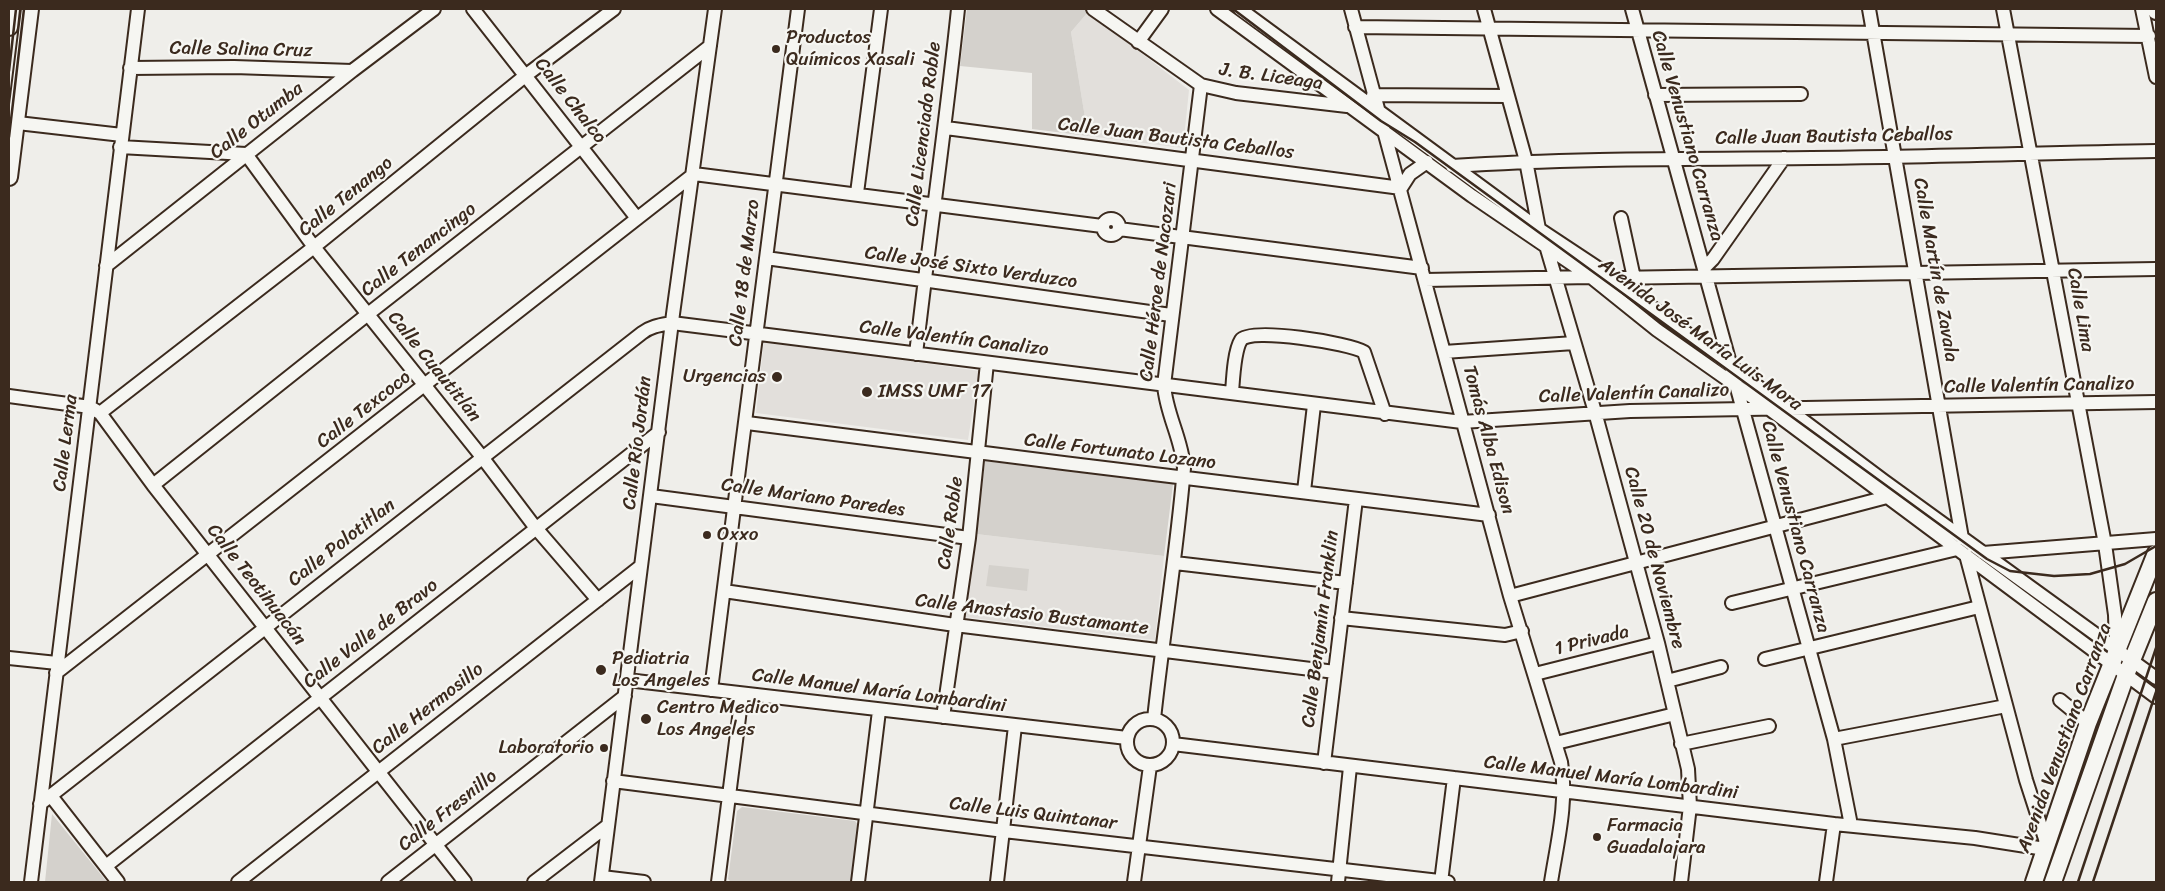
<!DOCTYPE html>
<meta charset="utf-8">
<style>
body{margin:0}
#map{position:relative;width:2165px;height:891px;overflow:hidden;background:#efeeea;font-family:Sriracha,sans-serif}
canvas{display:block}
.frame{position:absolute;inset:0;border:10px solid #3b2a1e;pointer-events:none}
</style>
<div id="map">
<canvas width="2165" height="891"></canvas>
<div class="frame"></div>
</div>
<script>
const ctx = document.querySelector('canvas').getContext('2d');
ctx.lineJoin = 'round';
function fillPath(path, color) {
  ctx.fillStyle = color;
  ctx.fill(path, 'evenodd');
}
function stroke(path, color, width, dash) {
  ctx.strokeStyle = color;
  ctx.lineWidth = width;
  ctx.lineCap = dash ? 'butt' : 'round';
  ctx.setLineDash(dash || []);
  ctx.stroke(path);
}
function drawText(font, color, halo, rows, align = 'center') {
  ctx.font = font + ' Sriracha,sans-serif';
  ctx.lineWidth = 4.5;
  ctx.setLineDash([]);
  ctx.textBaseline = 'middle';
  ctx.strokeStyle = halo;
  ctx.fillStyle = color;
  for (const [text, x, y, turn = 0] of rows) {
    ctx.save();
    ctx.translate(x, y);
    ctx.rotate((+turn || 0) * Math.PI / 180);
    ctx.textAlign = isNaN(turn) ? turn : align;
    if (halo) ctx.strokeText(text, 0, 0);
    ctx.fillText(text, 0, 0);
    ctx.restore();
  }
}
const built = new Path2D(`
 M1088 12 1189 90 1183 148 1088 136 1071 32Z
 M764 340 979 371 968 440 756 413Z
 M976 534 1164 556 1155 640 965 617Z`);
const green = new Path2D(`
 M967 9H1084L1088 12 1071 32 1088 136 1032 129V73L960 66Z
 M985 461 1173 484 1164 556 976 534Z
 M989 565 1029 569 1027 591 986 586Z
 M742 807 855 821 858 825 851 882H731L728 879 737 811Z
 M52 814 107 882H45Z`);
const minor = new Path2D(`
 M473 9 636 217
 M1093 9 1201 85 1236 93 1347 106
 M1217 9 1472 196 1591 277 1657 330 1768 408 2156 697
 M1240 9 1539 229 1613 278 1884 481 2156 678
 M1351 9 1510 596 1561 762C1568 802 1557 843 1551 882
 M1484 9 1526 161 1539 229
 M1632 9 1834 739 1851 825
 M1869 9 1962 538
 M2003 9 2105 544 2115 615 2116 646
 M2142 9 2156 77
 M1355 27 2149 36
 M1138 42 1162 9
 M130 68 234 67 352 71
 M1373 95 1507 96
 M1655 95 1801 94
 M9 122 122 135
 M946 128 1401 188 1410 174 1427 162
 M120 147 246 154 314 247 482 457 535 527 598 600
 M1452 166C1572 158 1692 159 1812 158 1927 157 2041 153 2156 151
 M857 193 881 9
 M1621 218 1634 278
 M1103 227a8 8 0 1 1 16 0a8 8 0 1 1-16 0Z
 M1119 229 1422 268
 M1547 249 1595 412 1658 643 1688 769 1690 806 1681 882
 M766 258 1171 315
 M106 266 352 71 434 9
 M1705 267 1713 259 1784 158
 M1613 278 2156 269
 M1425 280 1591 277
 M1444 352 1574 343
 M916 354C929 239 946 124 958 9
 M1232 393C1233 380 1234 351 1241 340 1249 327 1350 343 1364 352L1385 414
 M9 396 90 407 100 413 153 485 465 882
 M100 413 314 247 525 76 614 9
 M747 423C994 455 1242 485 1489 515
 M153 485 368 314 710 46
 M1304 491 1314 405
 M651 496 969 538
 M1983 553 2156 539
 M1966 555 2026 780 2047 845
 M1175 563 1346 583
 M724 591 955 625 1335 672
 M1510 596 1887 497
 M1732 603 1957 549
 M1341 618 1505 635 1522 631
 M9 658 57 663
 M1765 659 1979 607
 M56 673 694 174 1102 226
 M1535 674 1658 643
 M627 680 1127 738
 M1667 681 1721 667
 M711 690C740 463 768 236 798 9
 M2060 700 2088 723
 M943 717 969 538 987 363
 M1127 742a23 23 0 1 1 46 0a23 23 0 1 1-46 0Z
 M1154 719C1163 635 1177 552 1184 468 1182 439 1166 414 1164 385L1201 85
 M1834 739 2006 706
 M1556 743 1675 714
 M1173 744 1834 824 1975 838 2045 849
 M1681 744 1769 726
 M1324 763 1356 499
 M613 781 1004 831 1448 882
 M51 796 118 882
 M40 804 642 333C651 326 661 325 672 323L1462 422 1630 411 2156 402
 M106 866 659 432
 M602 877 644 882
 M31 882 138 9
 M238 882 641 566
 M388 882 625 696
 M534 882 607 826
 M601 882 673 314 715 9
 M718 882 742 694
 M858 882 879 711
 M997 882 1015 726
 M1134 882 1150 766
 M1338 882 1350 767
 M1441 882 1454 778
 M1826 882 1834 824`);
const major = new Path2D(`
 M2155 9 2156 11
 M9 27 11 9
 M9 177 30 9
 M2034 882 2088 723 2156 553
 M2053 882 2126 675 2156 601`);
const rail = new Path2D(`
 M1233 9 1381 121 1415 142 1987 559 2010 571 2054 576 2090 574 2125 564 2156 546
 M9 71 16 9
 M9 137 24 9
 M2078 882 2156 648
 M2093 882 2156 692`);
const markers = [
 [776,49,5,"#3b2a1e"],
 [777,377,6,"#3b2a1e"],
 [867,392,6,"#3b2a1e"],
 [707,535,5,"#3b2a1e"],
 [601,670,6,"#3b2a1e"],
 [646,719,6,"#3b2a1e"],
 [604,748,5,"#3b2a1e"],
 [1597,837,5,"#3b2a1e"]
];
const poiNames = [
 ["Productos",786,38],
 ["Químicos Xasali",786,60],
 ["Urgencias",766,377,"right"],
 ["IMSS UMF 17",878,392],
 ["Oxxo",717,535],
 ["Pediatria",612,659],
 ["Los Angeles",612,681],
 ["Centro Medico",657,708],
 ["Los Angeles",657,730],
 ["Laboratorio",594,748,"right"],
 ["Farmacia",1607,826],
 ["Guadalajara",1607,848]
];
const streetNames = [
 ["Calle Salina Cruz",241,50,1],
 ["J. B. Liceaga",1271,77,8],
 ["Calle Chalco",570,101,52],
 ["Calle Otumba",257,121,-38],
 ["Calle Licenciado Roble",924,134,-83],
 ["Calle Venustiano Carranza",1687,136,74],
 ["Calle Juan Bautista Ceballos",1834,137,-1],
 ["Calle Juan Bautista Ceballos",1176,139,7],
 ["Calle Tenango",346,197,-39],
 ["Calle Tenancingo",419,250,-38],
 ["Calle José Sixto Verduzco",971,268,8],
 ["Calle Martín de Zavala",1935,270,80],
 ["Calle 18 de Marzo",745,273,-83],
 ["Calle Héroe de Nacozari",1159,282,-83],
 ["Calle Lima",2080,310,80],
 ["Avenida José María Luis Mora",1700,335,36],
 ["Calle Valentín Canalizo",954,339,7],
 ["Calle Cuautitlán",434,367,51],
 ["Calle Valentín Canalizo",2039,386,-1],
 ["Calle Valentín Canalizo",1634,394,-2],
 ["Calle Texcoco",364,410,-38],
 ["Tomás Alba Edison",1488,440,75],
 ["Calle Lerma",66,443,-83],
 ["Calle Río Jordán",638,443,-83],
 ["Calle Fortunato Lozano",1120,452,7],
 ["Calle Mariano Paredes",813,498,8],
 ["Calle Roble",951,523,-82],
 ["Calle Venustiano Carranza",1795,527,75],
 ["Calle Polotitlan",342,543,-38],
 ["Calle 20 de Noviembre",1654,558,75],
 ["Calle Teotihuacán",256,585,52],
 ["Calle Anastasio Bustamante",1032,615,7],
 ["Calle Benjamín Franklin",1321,629,-83],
 ["Calle Valle de Bravo",371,634,-38],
 ["1 Privada",1592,641,-14],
 ["Calle Manuel María Lombardini",879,691,7],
 ["Calle Hermosillo",428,709,-38],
 ["Avenida Venustiano Carranza",2065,738,-70],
 ["Calle Manuel María Lombardini",1611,778,7],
 ["Calle Fresnillo",448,811,-38],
 ["Calle Luis Quintanar",1033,814,7]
];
fillPath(built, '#e2dfdb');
fillPath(green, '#d4d1cc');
stroke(minor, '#3b2a1e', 16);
stroke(major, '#3b2a1e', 20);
stroke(minor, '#f6f6f2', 12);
stroke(major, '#f6f6f2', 16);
stroke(rail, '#3b2a1e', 2.5);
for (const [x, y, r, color] of markers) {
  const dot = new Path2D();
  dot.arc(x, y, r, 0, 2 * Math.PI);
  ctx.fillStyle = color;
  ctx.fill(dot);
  stroke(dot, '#f6f6f2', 2);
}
drawText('19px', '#3b2a1e', '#f6f6f2', poiNames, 'left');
drawText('19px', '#3b2a1e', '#f6f6f2', streetNames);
</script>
